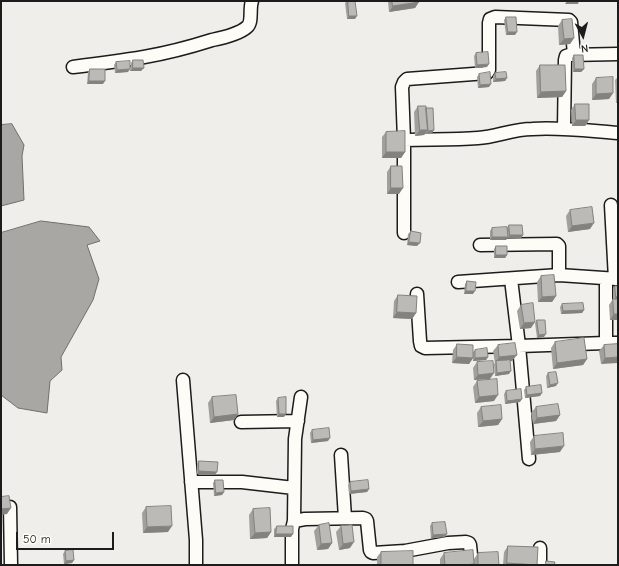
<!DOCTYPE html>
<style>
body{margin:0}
#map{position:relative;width:619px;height:566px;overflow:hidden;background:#f0eeea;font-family:"Comic Neue",sans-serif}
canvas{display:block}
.frame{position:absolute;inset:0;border:2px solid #1c1c1c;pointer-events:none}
.north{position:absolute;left:563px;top:16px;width:40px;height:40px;-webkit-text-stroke:3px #fdfcf7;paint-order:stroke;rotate:173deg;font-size:11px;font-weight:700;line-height:16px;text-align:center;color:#1c1c1c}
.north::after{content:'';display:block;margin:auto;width:14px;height:18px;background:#1c1c1c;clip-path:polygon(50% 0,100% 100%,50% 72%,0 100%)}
.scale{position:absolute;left:16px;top:532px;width:98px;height:18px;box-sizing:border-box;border:2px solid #1c1c1c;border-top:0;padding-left:5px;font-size:12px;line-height:14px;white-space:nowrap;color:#1c1c1c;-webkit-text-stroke:3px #fdfcf7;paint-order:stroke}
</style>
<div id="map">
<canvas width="619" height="566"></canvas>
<div class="frame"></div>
<div class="north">N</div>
<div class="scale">50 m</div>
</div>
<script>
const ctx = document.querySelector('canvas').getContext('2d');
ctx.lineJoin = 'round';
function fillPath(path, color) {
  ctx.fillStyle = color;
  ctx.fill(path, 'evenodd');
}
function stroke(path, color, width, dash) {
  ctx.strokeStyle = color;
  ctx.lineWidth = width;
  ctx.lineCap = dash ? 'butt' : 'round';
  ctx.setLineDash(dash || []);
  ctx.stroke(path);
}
const water = new Path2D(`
 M12 124 24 145 22 156 24 200 1 206V125Z
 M41 221 89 227 100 241 87 245 99 279 93 300 61 357 62 370 50 381 47 413 18 408 1 395V233Z`);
const minor = new Path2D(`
 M73 67C97 64 120 61 144 57 167 53 190 47 212 40 222 38 239 34 247 27 253 22 249 9 252 1
 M564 129 565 60 566 56 569 55 618 54
 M404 140C428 139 453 140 478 138 496 137 513 129 532 129 561 127 590 131 618 133
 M611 205 615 279
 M404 233V140L402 87 404 82 407 79 487 73 489 70V23L490 19 495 17 569 20 571 22 574 54
 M480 245 557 244 559 246V275
 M511 279 519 346 529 459
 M606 279V343
 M458 282 559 275 618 279
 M417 294 420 341 421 346 425 348 519 346 606 343H618
 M183 380 196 540V565
 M241 422 298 421
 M341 455 345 518
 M191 482H242L294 488
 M10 507 11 565
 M294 521 295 439 301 397
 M292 565V529L294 521 305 519 363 518 366 519 367 521 370 550 371 552 373 553 405 551 448 543 466 542 469 543 470 545 472 565
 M540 565V548`);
const wall = new Path2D(`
 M347 1H355V19H347L345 3Z
 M388 1H419L415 8 389 12Z
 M506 17 515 35H506L504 20Z
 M562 20 574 38 570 44 559 45 558 26Z
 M476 53 487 67 475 68 474 56Z
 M574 55 584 69 581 72H573L572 58Z
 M133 60 141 71H130L131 63Z
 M116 62 128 72 115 73 114 65Z
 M540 65 566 91 562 97 537 98 536 71Z
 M90 69 103 84H87L88 72Z
 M495 73 507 78 505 81 493 82V76Z
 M479 74 489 87 478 88 477 77Z
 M618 77V103H616L615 80Z
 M596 78 613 93 609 99 592 100V84Z
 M575 104 589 120 585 126H572L571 110Z
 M418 106 426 108 434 130 432 133 426 134V133L424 135 415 136 414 112Z
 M386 132 405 152 401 158H382V137Z
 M391 166 399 194H387V172Z
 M570 210 590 229 568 232 566 216Z
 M509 225 523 235 521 238H508V237L506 240H490V231L492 228H507Z
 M411 231 417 246 407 245 408 234Z
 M496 246 507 255 505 258H494V249Z
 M541 276 556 296 552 302H538L537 282Z
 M467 281 473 294H464L465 284Z
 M615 286H618V320H610L609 305 613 299V289Z
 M398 295 416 313 412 319 393 318 394 301Z
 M562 304 584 310 582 313 561 314 560 307Z
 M521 305 531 328 520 329 517 311Z
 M537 320 544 337 537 338 535 323Z
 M555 342 587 359 583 365 553 369 551 348Z
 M457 344 473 352 475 350 488 357 486 360 473 361V356V358L469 364 452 363 453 350Z
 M618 344 601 364 599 351 604 345Z
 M498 345 512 361H510L509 374 495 376 494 364 495 363 493 351Z
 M477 362 490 379 474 380 473 368Z
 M548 373 556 386 547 388 546 376Z
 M477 381 494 401 475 403 473 387Z
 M526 387 542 393 540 396 525 398 524 390Z
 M506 391 520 402 505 404 504 394Z
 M212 397 238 414 234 420 210 423 208 403Z
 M278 398 284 417H277L276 401Z
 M481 407 502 419 498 425 478 427 477 413Z
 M536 407 560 415 556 421 533 424 531 413Z
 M312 430 328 441 311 443 310 433Z
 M534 436 560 452 531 455 530 442Z
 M199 461 215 475 197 474V464Z
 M215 480 224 492 222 495 214 496 213 483Z
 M350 482 369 489 367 492 349 494 348 485Z
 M146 507 168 532 143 533 142 513Z
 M253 509 271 532 267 538 250 539 249 515Z
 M432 523 445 537 431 538 430 526Z
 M319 525 332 543 328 549 317 550 314 531Z
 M277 526 291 537H274V529Z
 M341 526 350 548 339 550 336 532Z
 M508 546 537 565H503L504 552Z
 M65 551 74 560 72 563 64 564 63 554Z
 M381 552 413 565H377V557Z
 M444 553 474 559 478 553 499 565H474V564L473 565H440V559Z`);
const shadedWall = new Path2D(`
 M567 1H579L578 4H565Z
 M419 2 415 8 389 12 393 6Z
 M349 16H357L355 19H347Z
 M508 32H517L515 35H506Z
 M574 38 570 44 559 45 564 39Z
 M489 64 487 67 475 68 477 65Z
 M133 68H144L141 71H130Z
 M130 69 128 72 115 73 117 70Z
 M575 69H584L581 72H573Z
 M507 78 505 81 493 82 496 79Z
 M89 81H105L103 84H87Z
 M491 84 489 87 478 88 480 85Z
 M566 91 562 97 537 98 541 92Z
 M613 93 609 99 592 100 596 94Z
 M576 120H589L585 126H572Z
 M420 130H428L424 135 415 136Z
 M434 130 432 133 426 134 428 131Z
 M386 152H405L401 158H382Z
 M391 188H403L399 194H387Z
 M594 223 590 229 568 232 572 226Z
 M510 235H523L521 238H508Z
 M492 237H508L506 240H490Z
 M409 242 420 243 417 246 407 245Z
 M496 255H507L505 258H494Z
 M466 291H475L473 294H464Z
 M556 296 552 302H538L542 297Z
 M618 296V299L614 300 616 297Z
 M584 310 582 313 561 314 563 311Z
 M397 312 416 313 412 319 393 318Z
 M614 314H618V320H610Z
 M535 322 531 328 520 329 524 323Z
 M546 334 544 337 537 338 539 335Z
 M517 355 512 361 496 363V362L499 357Z
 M457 357 473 358 469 364 452 363Z
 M488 357 486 360 473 361 475 358Z
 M618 357V363L601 364 605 358Z
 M587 359 583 365 553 369 557 363Z
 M511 371 509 374 495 376 497 373Z
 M494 373 490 379 474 380 478 375Z
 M558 383 556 386 547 388 550 385Z
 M542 393 540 396 525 398 527 395Z
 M498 395 494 401 475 403 479 397Z
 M522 399 520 402 505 404 507 401Z
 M238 414 234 420 210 423 214 417Z
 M279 414H286L284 417H277Z
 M560 415 556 421 533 424 537 418Z
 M502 419 498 425 478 427 483 421Z
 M330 438 328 441 311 443 313 440Z
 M564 446 560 452 531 455 535 449Z
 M199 471 217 472 215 475 197 474Z
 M369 489 367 492 349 494 351 491Z
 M224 492 222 495 214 496 216 493Z
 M11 508 7 514 1 515V509Z
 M172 526 168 532 143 533 147 527Z
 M271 532 267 538 250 539 255 533Z
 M276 534H293L291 537H274Z
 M447 534 445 537 431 538 433 535Z
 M354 542 350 548 339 550 343 544Z
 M332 543 328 549 317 550 321 544Z
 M74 560 72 563 64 564 66 561Z
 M507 563 536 565H506Z`);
const building = new Path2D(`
 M348 1H355L357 16H349Z
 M392 1H419V2L393 6Z
 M506 17H516L517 32H508Z
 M572 19 574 38 564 39 562 20Z
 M488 52 489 64 477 65 476 53Z
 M574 55H583L584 69H575Z
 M133 60H143L144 68H133Z
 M130 61V69L117 70 116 62Z
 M540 65H565L566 91 541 92Z
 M90 69H105V81H89Z
 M490 72 491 84 480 85 479 74Z
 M506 72 507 78 496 79 495 73Z
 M613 77V93L596 94V78Z
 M575 104H589V120H576Z
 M418 106H426L428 130H420Z
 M426 108H433L434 130 428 131Z
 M405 131V152H386V132Z
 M391 166H402L403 188H391Z
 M592 207 594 223 572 226 570 210Z
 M509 225H522L523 235H510Z
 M507 227 508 237H492V228Z
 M411 231 421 233 420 243 409 242Z
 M496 246H507V255H496Z
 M554 275 556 296 542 297 541 276Z
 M467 281 476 282 475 291H466Z
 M615 286H618V296L616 297Z
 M398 295 417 296 416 313 397 312Z
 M613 299H618V314H614Z
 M533 303 535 322 524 323 521 305Z
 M583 303 584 310 563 311 562 304Z
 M537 320H545L546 334 539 335Z
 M584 338 587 359 557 363 555 342Z
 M515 343 517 355 499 357 498 345Z
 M457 344 473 345V358L457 357Z
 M618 344V357L605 358 604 345Z
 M487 348 488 357 475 358V350Z
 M510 360 511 371 497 373 496 361Z
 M493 361 494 373 478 375 477 362Z
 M556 372 558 383 550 385 548 373Z
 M497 379 498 395 479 397 477 381Z
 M541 385 542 393 527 395 526 387Z
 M521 389 522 399 507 401 506 391Z
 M236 395 238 414 214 417 212 397Z
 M286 397V414H279L278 398Z
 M558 404 560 415 537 418 536 407Z
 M501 405 502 419 483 421 481 407Z
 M329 428 330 438 313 440 312 430Z
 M563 433 564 446 535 449 534 436Z
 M199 461 218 462 217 472 199 471Z
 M215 480H223L224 492 216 493Z
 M368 480 369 489 351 491 350 482Z
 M9 496 11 508 1 509V497Z
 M171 506 172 526 147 527 146 507Z
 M270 508 271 532 255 533 253 509Z
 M445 522 447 534 433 535 432 523Z
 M329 523 332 543 321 544 319 525Z
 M352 525 354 542 343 544 341 526Z
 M277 526H293V534H276Z
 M508 546 538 547 537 565 507 563Z
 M73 550 74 560 66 561 65 551Z
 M473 550 474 564 464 565H445L444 553Z
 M413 551V565H381V552Z
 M498 552 499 565H478V553Z
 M546 561 555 562 554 565H546Z`);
fillPath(water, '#a8a7a3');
stroke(water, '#706f6d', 1);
stroke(minor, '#1c1c1c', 15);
stroke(minor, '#fdfcf7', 12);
fillPath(wall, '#a1a09d');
fillPath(shadedWall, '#83827f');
fillPath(building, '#bbbab6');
stroke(building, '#83827f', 1);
</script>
